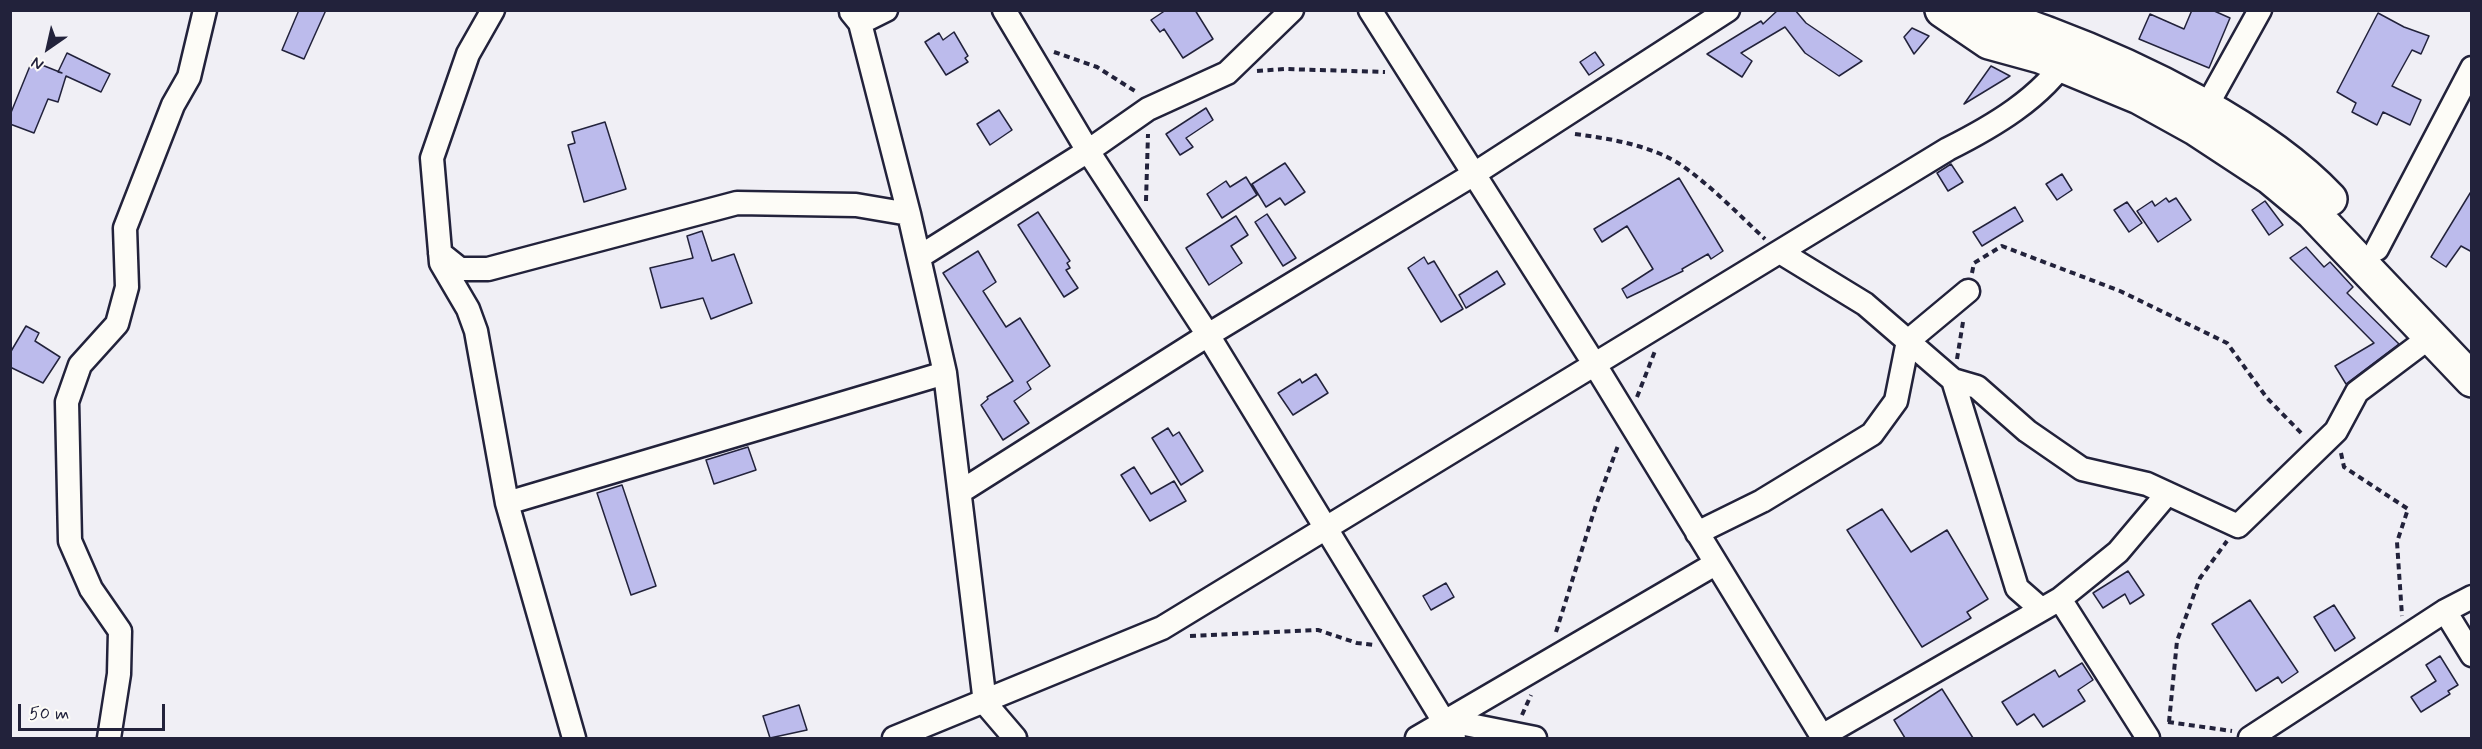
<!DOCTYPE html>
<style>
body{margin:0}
#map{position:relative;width:2482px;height:749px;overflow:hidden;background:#f0eff5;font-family:Mynerve,sans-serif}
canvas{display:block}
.frame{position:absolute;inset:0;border:12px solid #22223b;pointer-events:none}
.north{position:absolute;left:18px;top:18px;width:60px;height:60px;-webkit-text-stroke:4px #fdfcf7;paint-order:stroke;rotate:214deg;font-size:16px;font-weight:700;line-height:24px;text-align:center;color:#22223b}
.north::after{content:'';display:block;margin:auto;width:21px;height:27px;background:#22223b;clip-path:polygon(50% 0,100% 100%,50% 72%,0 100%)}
.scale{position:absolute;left:18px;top:704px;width:147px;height:27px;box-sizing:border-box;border:3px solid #22223b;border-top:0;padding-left:8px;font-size:18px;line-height:21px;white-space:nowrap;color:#22223b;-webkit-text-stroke:4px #fdfcf7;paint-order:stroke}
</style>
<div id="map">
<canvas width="2482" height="749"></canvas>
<div class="frame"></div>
<div class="north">N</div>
<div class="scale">50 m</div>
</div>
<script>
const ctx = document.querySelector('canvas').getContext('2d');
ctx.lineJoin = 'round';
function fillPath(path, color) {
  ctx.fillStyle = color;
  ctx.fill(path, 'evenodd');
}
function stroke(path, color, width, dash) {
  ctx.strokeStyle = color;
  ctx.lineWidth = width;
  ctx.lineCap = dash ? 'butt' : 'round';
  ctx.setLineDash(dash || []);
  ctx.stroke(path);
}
const building = new Path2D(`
 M299 10H326L304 59 282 50Z
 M1166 10H1195L1213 39 1183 58 1164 29 1160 32 1151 20Z
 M1778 10H1795L1806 23 1862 61 1839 76 1805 53 1785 27 1741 53 1752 61 1742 77 1707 54 1761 21 1763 24Z
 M2192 10H2212L2230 18 2209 68 2139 39 2150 14 2184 29Z
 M2378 13 2404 27 2429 36 2421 54 2412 50 2392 86 2421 100 2410 125 2383 112 2377 125 2352 112 2356 103 2337 92Z
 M1912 28 1929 36 1914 54 1904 37Z
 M954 32 968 56 965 58 968 62 946 75 925 42 939 33 943 40Z
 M1595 52 1604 65 1589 75 1580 62Z
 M67 53 110 74 101 92 66 76 58 102 48 99 34 133 10 124V115L32 61 62 73 58 72Z
 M1991 66 2010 76 1964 104Z
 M1206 108 1213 120 1186 138 1193 147 1180 155 1166 134Z
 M999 110 1012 130 990 145 977 124Z
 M605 122 626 189 584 202 568 145 575 143 572 132Z
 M1285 163 1305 192 1285 205 1280 198 1266 207 1252 184Z
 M1951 164 1963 182 1948 191 1937 173Z
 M2062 174 2072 190 2057 200 2046 184Z
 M1246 177 1257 195 1222 218 1207 194 1226 181 1230 187Z
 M1679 178 1723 251 1711 259 1708 254 1682 269 1683 271 1627 298 1622 289 1653 269 1627 226 1602 242 1594 229Z
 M2472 190V252L2461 246 2446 267 2431 257Z
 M2166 198 2169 202 2176 198 2191 220 2158 242 2137 211 2152 201 2155 206Z
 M2265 201 2283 225 2269 235 2252 210Z
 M2127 202 2142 223 2129 232 2114 210Z
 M2015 207 2023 221 1982 246 1973 232Z
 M1038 212 1070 261 1067 263 1070 268 1066 270 1078 288 1064 297 1018 225Z
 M1267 214 1296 258 1283 266 1255 222Z
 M1236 216 1248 235 1231 246 1242 263 1209 285 1186 248Z
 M702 231 712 261 734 254 752 303 711 319 703 298 661 308 650 268 693 258 687 236Z
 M2306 247 2324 267 2330 262 2353 287 2347 293 2399 344 2346 384 2335 366 2374 343 2290 258Z
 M978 251 996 282 983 291 1006 327 1020 318 1050 366 1027 382 1031 389 1014 401 1029 423 1003 440 981 405 988 399 987 397 1013 381 943 273Z
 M1424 257 1428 264 1434 261 1463 309 1441 322 1408 268Z
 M1497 271 1505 284 1466 308 1459 295Z
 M26 326 39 333 35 341 60 357 43 383 10 367V353Z
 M1316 374 1328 393 1293 415 1278 393 1300 379 1302 383Z
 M1168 428 1173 436 1179 432 1203 471 1181 485 1152 438Z
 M748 447 756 470 714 484 706 460Z
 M1134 467 1151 494 1174 481 1186 501 1150 521 1121 475Z
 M622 485 656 586 631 595 597 493Z
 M1882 509 1911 552 1947 530 1988 599 1967 612 1971 618 1922 647 1847 530Z
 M2128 571 2144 595 2130 604 2125 594 2103 608 2093 593Z
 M1446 583 1454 597 1431 610 1423 596Z
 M2250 600 2298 672 2282 683 2278 677 2256 691 2212 624Z
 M2334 605 2355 638 2335 651 2314 617Z
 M2440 656 2458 685 2448 691 2450 694 2421 712 2411 697 2436 681 2426 665Z
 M2082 663 2093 680 2078 690 2085 701 2043 727 2034 714 2017 725 2002 702 2055 670 2059 677Z
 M1942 689 1973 738H1905L1894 720Z
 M799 705 807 730 770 738 763 716Z`);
const path = new Path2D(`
 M1054 52 1097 67 1138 93
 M1257 71 1285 69 1385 72
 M1575 134C1606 138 1636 143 1665 156 1695 169 1740 216 1765 239
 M1146 201 1148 134
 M1972 273 1974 263 2002 246 2120 291 2227 343 2267 398 2304 436
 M1957 359 1963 322
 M1637 397 1655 351
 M2341 453 2344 467 2408 509 2397 542 2402 616
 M1556 632 1596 505 1619 443
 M1190 636 1318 630 1357 643 1374 645
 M1522 715 1531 695
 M2168 722 2232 731
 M2169 722 2177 641 2200 578 2227 541`);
const minor = new Path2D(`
 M493 10 468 54 432 158 441 263 468 309 476 331 507 503 574 738
 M853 10 860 23 909 214 945 373 985 703 1015 738
 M1004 10 1088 151 1208 335 1454 738
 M1370 10 1595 365 1823 738
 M851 12 860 23 886 10
 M2205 109 2260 10
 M2377 249 2472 68
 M1780 252 1865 304 1953 380 1977 387 2027 431 2082 469 2147 484 2238 526 2336 431 2357 392 2430 337
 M440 253 460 269H488L737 203 856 205 909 214
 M919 257 1088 151 1148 109 1227 73 1292 10
 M1953 380 2017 588 2041 609
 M960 492 1208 335 1474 174 1728 10
 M507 503 945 373
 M1697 533 1762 501 1872 434 1896 401 1908 341 1968 291
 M2060 599 2148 738
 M2445 611 2472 655
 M1445 720 1535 738
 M1822 736 2060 599 2118 552 2167 494
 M109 738 119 674 120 631 91 589 70 541 67 402 80 365 117 324 127 287 125 228 173 105 189 77 205 10
 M894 738 1162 628 1948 149C1992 127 2042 98 2069 55
 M1417 738 1715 564
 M2250 738 2445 611 2472 597`);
const highway = new Path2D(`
 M1942 10 1989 42 2040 56 2139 97 2195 128 2271 178 2312 212 2472 380
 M1980 10C2004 16 2025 26 2048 34 2139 68 2263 128 2330 199`);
fillPath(building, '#bcbbec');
stroke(building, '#22223b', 1.5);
stroke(minor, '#22223b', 27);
stroke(highway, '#22223b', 38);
stroke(path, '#22223b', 4, [6, 4.5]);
stroke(minor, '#fdfcf7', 22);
stroke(highway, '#fdfcf7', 33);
</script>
